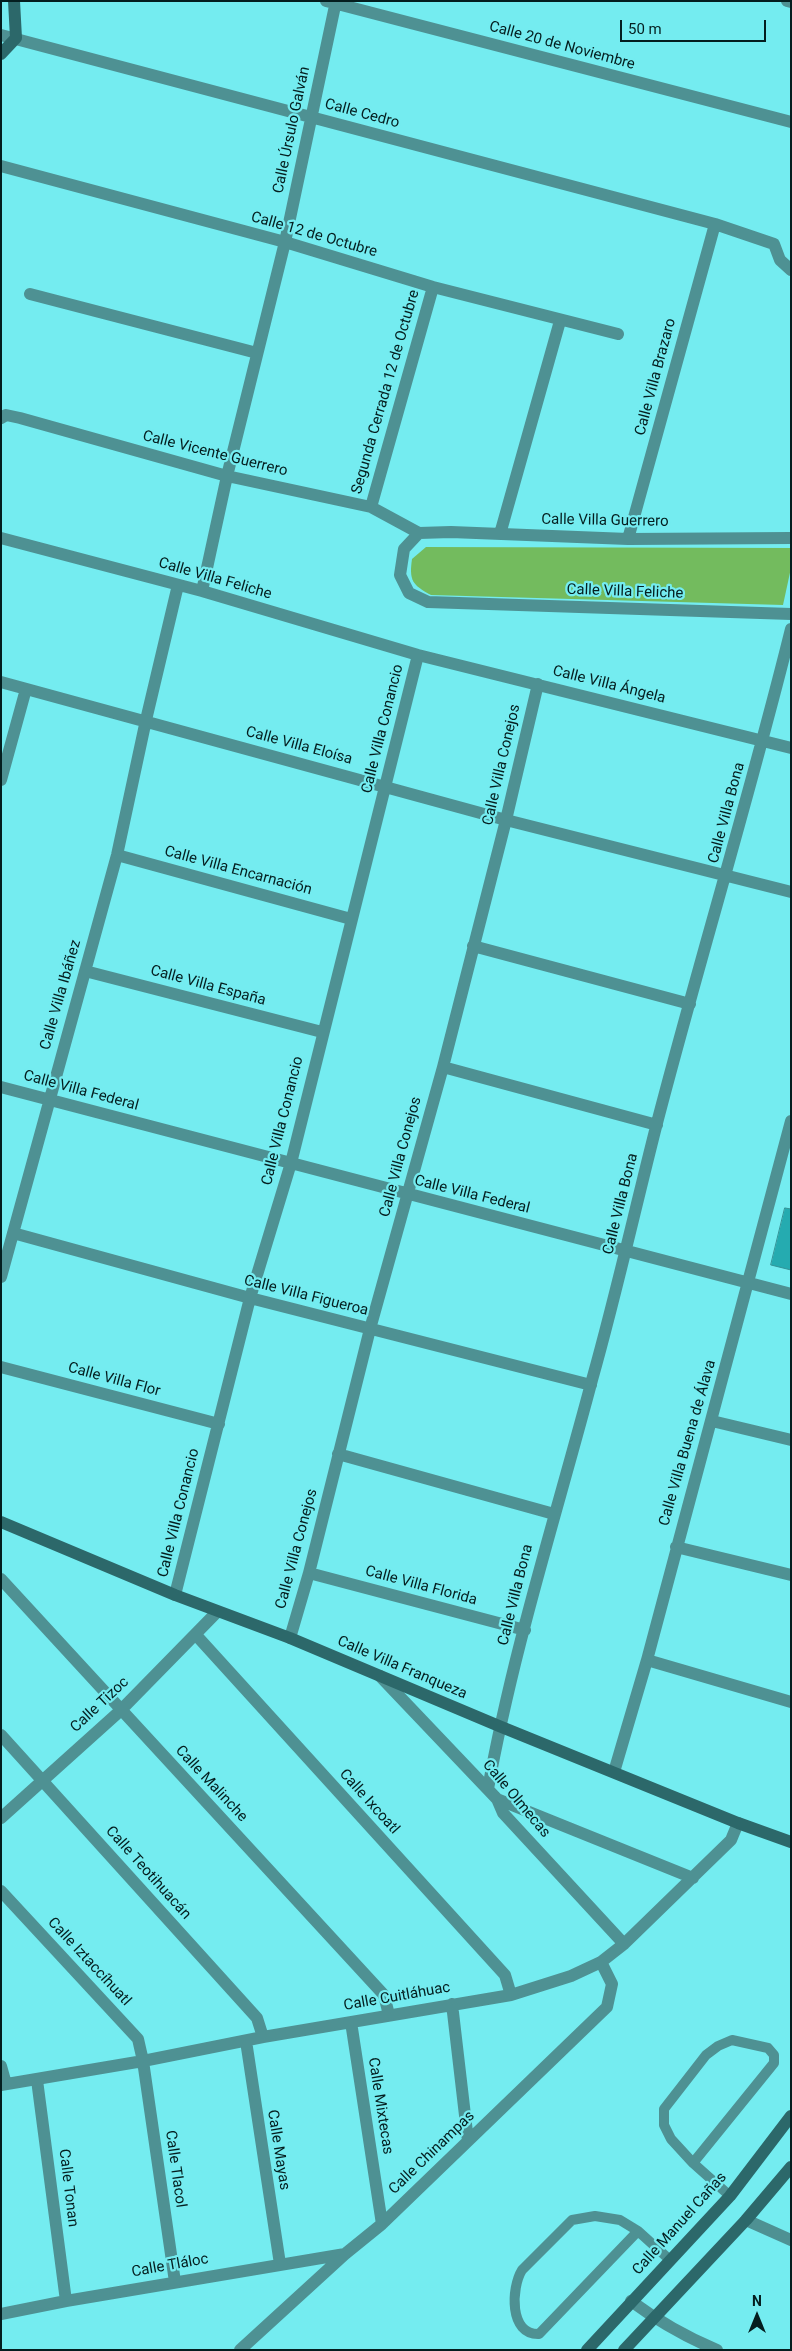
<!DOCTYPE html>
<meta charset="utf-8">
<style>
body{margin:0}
#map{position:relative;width:792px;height:2351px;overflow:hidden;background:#74ecf0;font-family:Roboto,sans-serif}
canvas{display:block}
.frame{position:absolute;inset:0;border:2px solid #041e1f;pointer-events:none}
.north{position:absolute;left:732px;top:2291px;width:50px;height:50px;-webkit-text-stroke:4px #74ecf0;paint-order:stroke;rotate:0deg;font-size:14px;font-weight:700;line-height:20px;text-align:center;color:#041e1f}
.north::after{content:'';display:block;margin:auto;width:18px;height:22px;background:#041e1f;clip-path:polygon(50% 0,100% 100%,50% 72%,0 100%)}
.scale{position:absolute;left:620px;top:20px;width:146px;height:22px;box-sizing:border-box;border:2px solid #041e1f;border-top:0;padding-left:6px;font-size:15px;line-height:18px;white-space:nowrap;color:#041e1f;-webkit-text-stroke:4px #74ecf0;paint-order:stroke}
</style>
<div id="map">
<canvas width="792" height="2351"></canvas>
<div class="frame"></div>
<div class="north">N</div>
<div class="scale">50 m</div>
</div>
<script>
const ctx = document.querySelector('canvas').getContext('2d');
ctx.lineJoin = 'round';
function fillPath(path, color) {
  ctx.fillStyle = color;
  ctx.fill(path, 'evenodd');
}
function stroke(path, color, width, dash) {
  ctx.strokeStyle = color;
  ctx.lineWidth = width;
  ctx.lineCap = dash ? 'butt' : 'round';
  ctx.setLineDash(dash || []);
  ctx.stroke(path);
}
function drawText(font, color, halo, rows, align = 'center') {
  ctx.font = font + ' Roboto,sans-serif';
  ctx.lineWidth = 4.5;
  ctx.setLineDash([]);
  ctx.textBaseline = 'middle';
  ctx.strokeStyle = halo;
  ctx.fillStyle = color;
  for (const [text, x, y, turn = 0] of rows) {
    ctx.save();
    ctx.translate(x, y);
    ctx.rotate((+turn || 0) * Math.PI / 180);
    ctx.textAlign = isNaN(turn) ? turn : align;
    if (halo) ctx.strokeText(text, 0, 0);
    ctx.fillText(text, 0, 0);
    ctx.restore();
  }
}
const green = new Path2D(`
 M426 547 791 548V568L783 605 431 595C412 585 409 580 412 559Z`);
const building = new Path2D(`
 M785 1208 791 1209V1270L771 1265Z`);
const lane = new Path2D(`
 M693 2163 774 2063V2055L768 2048 732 2040 718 2046 706 2055 664 2109V2125L671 2139 693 2163 730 2196
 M638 2231 539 2334C509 2335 511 2288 522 2270L572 2220 595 2216 620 2220 638 2231 670 2260`);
const street = new Path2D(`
 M326 1 791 122
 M787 1 791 2
 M1 35 715 224 774 244 780 260 791 270
 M1 166 285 242 433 287 618 334
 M30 294 257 353
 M1 418 6 415 20 418 227 476 371 507 419 533 451 532 628 539 791 538
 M371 507 433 287
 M419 533 404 549 400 575 409 593 428 602 791 614
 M500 534 560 321
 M1 538 202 591 418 655 791 748
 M628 539 715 224
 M202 591 227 476 285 242 336 1
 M1 682 506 820 791 892
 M1 780 26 689
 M117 855 351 919
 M473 946 690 1004
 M85 971 322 1032
 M443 1067 657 1125
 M1 1087 791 1294
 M13 1233 250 1298 591 1385
 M1 1277 117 855 146 720 178 585
 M1 1367 219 1424
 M712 1421 791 1440
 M338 1454 554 1514
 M676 1547 791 1575
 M309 1573 525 1630
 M1 1579 384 1995 389 2015
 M175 1595 250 1298 291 1163 418 655
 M196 1635 505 1975 511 1995
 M290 1638 309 1573 370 1329 443 1067 506 820 538 684
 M647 1660 791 1702
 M380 1676 497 1799 503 1813 624 1944
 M1 1735 257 2018 263 2037
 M614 1772 647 1660 791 1121
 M488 1789C513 1650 556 1516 592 1380 616 1295 635 1209 657 1123 700 958 750 795 791 629
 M497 1799 693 1878
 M1 1818 120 1711 217 1612
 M1 1891 138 2039 143 2061 175 2282
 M452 2004 468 2141
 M351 2022 382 2224
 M246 2041 280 2264
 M1 2066 6 2084
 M37 2080 66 2301
 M1 2085 143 2061 263 2037 511 1995 571 1976 601 1962 624 1944 731 1840 738 1823
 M746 2220 791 2240
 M631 2301C658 2321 686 2337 717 2350
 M1 2314 66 2301 345 2254
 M240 2350 345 2254 382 2224 607 2007 612 1984 601 1962`);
const secondary = new Path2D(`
 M1 54 16 38 14 1
 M1 1522 175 1595 290 1638 499 1726 738 1823 791 1842
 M587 2350 730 2196 791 2116
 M624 2350 746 2220 791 2167`);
const streetNames = [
 ["Calle 20 de Noviembre",562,46,15],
 ["Calle Cedro",362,114,15],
 ["Calle Úrsulo Galván",292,130,-78],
 ["Calle 12 de Octubre",314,235,16],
 ["Calle Villa Brazaro",656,377,-75],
 ["Segunda Cerrada 12 de Octubre",386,392,-74],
 ["Calle Vicente Guerrero",215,454,14],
 ["Calle Villa Guerrero",605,521,1],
 ["Calle Villa Feliche",215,579,16],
 ["Calle Villa Feliche",625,592,2],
 ["Calle Villa Ángela",609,685,14],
 ["Calle Villa Conancio",383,729,-76],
 ["Calle Villa Eloísa",299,746,15],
 ["Calle Villa Conejos",502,765,-77],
 ["Calle Villa Bona",727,813,-75],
 ["Calle Villa Encarnación",238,871,15],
 ["Calle Villa España",208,986,15],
 ["Calle Villa Ibáñez",61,995,-74],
 ["Calle Villa Federal",81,1091,15],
 ["Calle Villa Conancio",283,1121,-76],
 ["Calle Villa Conejos",401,1157,-75],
 ["Calle Villa Federal",472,1195,14],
 ["Calle Villa Bona",621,1204,-76],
 ["Calle Villa Figueroa",306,1296,14],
 ["Calle Villa Flor",114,1380,15],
 ["Calle Villa Buena de Álava",688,1443,-74],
 ["Calle Villa Conancio",179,1513,-76],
 ["Calle Villa Conejos",297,1549,-75],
 ["Calle Villa Florida",421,1586,15],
 ["Calle Villa Bona",516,1595,-76],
 ["Calle Villa Franqueza",402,1668,23],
 ["Calle Tizoc",100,1705,-43],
 ["Calle Malinche",211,1784,47],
 ["Calle Olmecas",516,1799,50],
 ["Calle Ixcoatl",369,1802,48],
 ["Calle Teotihuacán",148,1873,48],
 ["Calle Iztaccíhuatl",89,1962,47],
 ["Calle Cuitláhuac",397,1997,-10],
 ["Calle Mixtecas",380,2106,81],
 ["Calle Mayas",278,2150,81],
 ["Calle Chinampas",432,2153,-44],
 ["Calle Tlacol",175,2169,82],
 ["Calle Tonan",68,2188,83],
 ["Calle Manuel Cañas",680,2224,-48],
 ["Calle Tláloc",170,2266,-10]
];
fillPath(green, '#73bb5e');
fillPath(building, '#25abb0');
stroke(building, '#349296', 1);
stroke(lane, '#4e9193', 10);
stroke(street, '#4e9193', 12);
stroke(secondary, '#2c686a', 12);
drawText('15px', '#041e1f', '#74ecf0', streetNames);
</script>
